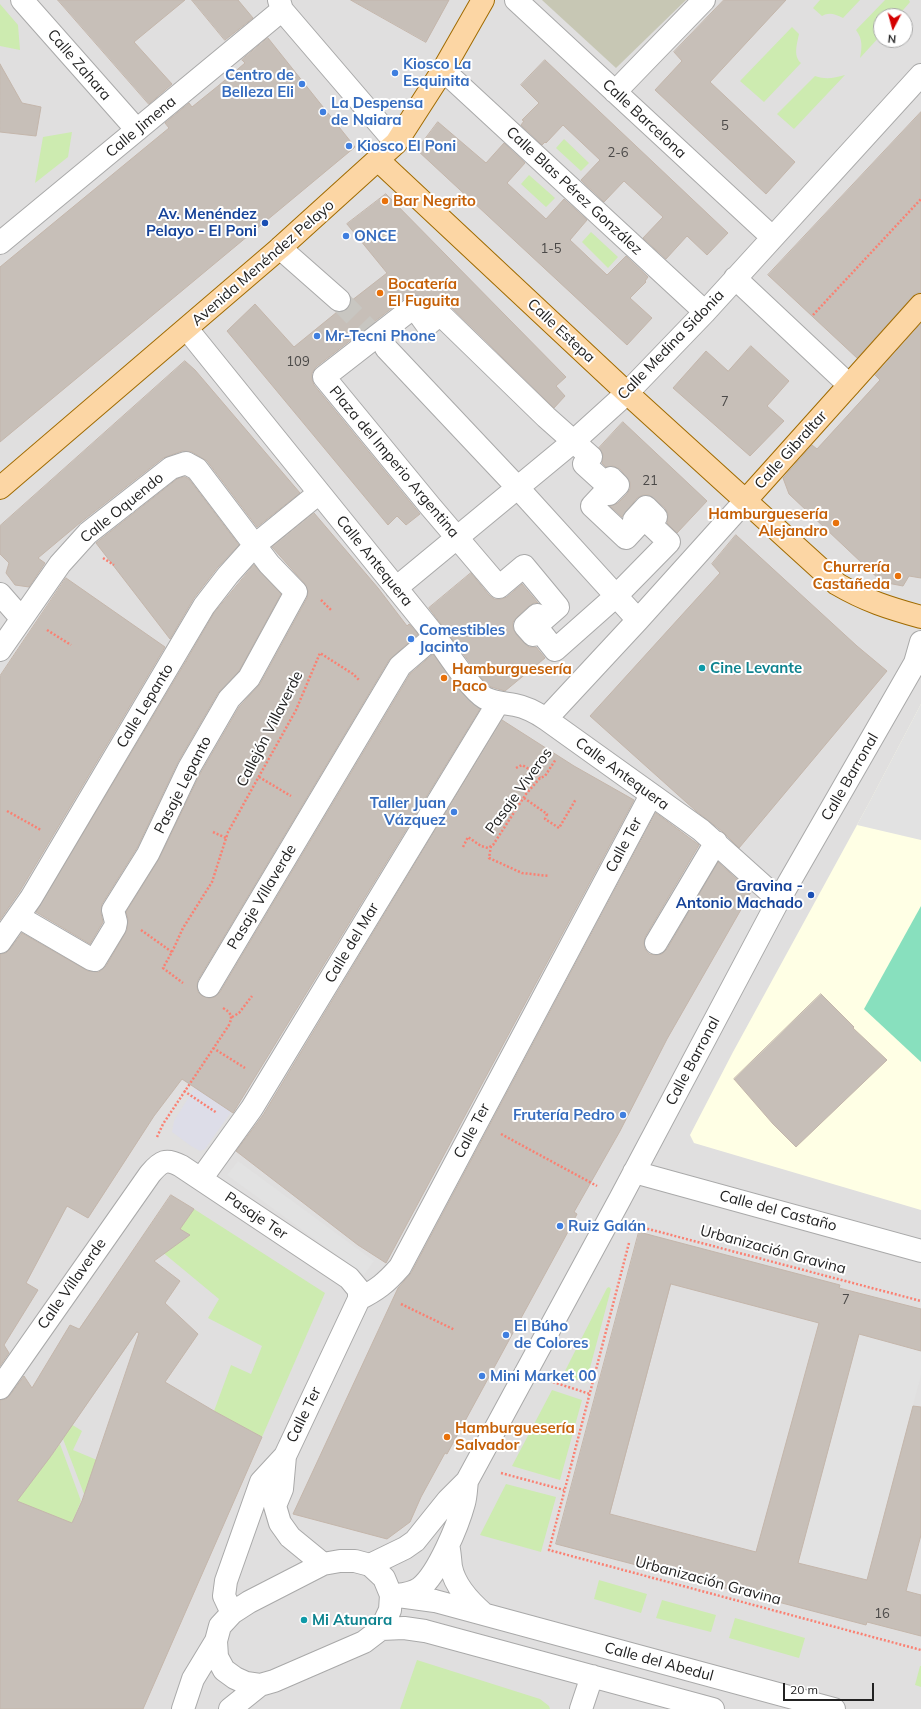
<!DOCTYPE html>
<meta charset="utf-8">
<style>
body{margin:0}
#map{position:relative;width:921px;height:1709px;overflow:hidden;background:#f2efe9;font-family:Mulish,sans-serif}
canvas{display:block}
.north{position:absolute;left:873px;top:8px;width:40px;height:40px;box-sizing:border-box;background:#fff;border:1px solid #a7a7a7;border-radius:50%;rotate:186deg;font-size:11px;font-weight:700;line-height:16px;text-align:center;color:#222}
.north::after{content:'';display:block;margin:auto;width:14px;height:18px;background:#d40000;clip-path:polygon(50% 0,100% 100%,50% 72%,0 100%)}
.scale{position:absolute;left:783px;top:1683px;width:91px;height:18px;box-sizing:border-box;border:2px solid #222;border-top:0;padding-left:5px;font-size:12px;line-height:14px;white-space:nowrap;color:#222;-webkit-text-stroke:3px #fff;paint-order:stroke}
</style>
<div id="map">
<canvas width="921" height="1709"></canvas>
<div class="north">N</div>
<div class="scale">20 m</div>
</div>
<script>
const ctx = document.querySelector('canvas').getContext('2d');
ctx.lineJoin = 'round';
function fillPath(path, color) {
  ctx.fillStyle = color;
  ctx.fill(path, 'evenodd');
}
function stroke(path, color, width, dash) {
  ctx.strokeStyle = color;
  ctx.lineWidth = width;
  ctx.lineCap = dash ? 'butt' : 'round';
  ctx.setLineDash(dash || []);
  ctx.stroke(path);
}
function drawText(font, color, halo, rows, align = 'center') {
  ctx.font = font + ' Mulish,sans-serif';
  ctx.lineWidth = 4;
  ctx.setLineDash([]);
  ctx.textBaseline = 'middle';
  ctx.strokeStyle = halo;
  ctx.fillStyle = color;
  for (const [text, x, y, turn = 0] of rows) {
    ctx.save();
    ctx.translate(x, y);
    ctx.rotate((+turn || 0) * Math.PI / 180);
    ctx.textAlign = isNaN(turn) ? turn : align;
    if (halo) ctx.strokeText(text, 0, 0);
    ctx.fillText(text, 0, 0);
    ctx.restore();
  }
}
const residential = new Path2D(`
 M0 0H921V1709H0ZM881 16H905V40H881Z`);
const education = new Path2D(`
 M921 704V1210L694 1143 690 1135 733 1052 869 803Z`);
const construction = new Path2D(`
 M542 0H686L616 68Z`);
const grass = new Path2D(`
 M820 0H860L843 18C835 14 829 12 822 16L813 8Z
 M885 0H909L910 2 898 16H881V35L860 58C862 48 863 39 856 30Z
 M0 4 18 25 20 50 0 46Z
 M792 27 799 34C797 44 793 56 801 63L764 102 740 81Z
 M845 75 794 129 777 114 815 76C826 80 834 78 845 75Z
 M72 132 68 157 35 183 43 137Z
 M564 139 589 163 581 171 556 148Z
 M529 175 555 198 546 207 521 184Z
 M591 232 618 257 608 268 582 242Z
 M194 1209 325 1293 262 1437 214 1411 231 1365 251 1374 262 1346 208 1318 219 1299 143 1236 153 1222 190 1235 180 1229Z
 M609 1287 611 1289 586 1383 563 1375 607 1288Z
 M552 1390 582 1400 560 1480 512 1466Z
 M71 1424 82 1431 73 1450 121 1470 107 1503 84 1494 63 1439Z
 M60 1444 81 1501 72 1523 17 1501Z
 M506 1484 556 1497 541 1552 480 1535Z
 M599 1580 647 1594 641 1613 594 1599Z
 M662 1600 716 1615 711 1632 656 1618Z
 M735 1618 805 1638 799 1658 729 1638Z
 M417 1660 540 1699 549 1706 550 1709H400Z
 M920 1666H921V1687L915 1685Z`);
const pitch = new Path2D(`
 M921 906V1062L864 1009Z`);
const parking = new Path2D(`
 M921 704V840L857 825 869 803Z
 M238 1161 374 1261 364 1275 227 1175Z
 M859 1334 921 1351V1375L867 1580 798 1563Z`);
const plaza = new Path2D(`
 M195 1087 231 1112 205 1149 200 1151 191 1146 172 1132 174 1121Z`);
const building = new Path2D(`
 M58 0H185L134 42 172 84 149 104Z
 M192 0H238L253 18 225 40Z
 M351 0H449L426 42Z
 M724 0H786L710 82 795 162 766 194 655 90 682 61 674 52Z
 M268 38 355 147 0 442V267L169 128 165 123 189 103 192 107 218 86 245 63 242 60Z
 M545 60 728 233 707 255 687 236 666 259 643 238 663 217 624 181 604 202 581 180 600 160 563 125 546 143 545 142 542 145 521 125 524 121 522 120 539 103 521 85Z
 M0 64 22 103 41 107 36 136 0 132Z
 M921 112V293H917L912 297 857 358 768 275Z
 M438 122 486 163 504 143 525 163 507 183 546 219 564 199 587 220 570 240 607 275 626 256 648 277 645 281 646 282 630 298 652 318 627 345 417 150Z
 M386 194 566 377 556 386 565 396 554 408 449 305 444 302H438L429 307 419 296 413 295 406 297 316 367 312 373V379L314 385 420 514 406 525 397 516 388 525 227 331 255 304 294 347 337 312H343L348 309 351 301 387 273 347 224Z
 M921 324V578L909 576 903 586 882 582 789 494 783 478 812 445 817 449 880 380 875 375Z
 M751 346 789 381 767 406 784 421 750 456 673 388 706 351 728 371Z
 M185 361 195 370 300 493 257 527 207 461 192 452 182 451 163 458 81 522 38 558 45 563 29 587 15 585 6 573 9 563 0 554V526Z
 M623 422 707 501 677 533 667 523 668 514 665 508 649 495H643L637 498 622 517 610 506 618 503 627 494 630 489V482L620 469 613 466 606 467 602 463 603 454 599 448Z
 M185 477 189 479 239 545 218 567 194 598 170 639 96 543 177 479Z
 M314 513 378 588 407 626 409 624 418 634 389 660 198 980 197 986 198 992 202 996 209 998 215 997 220 992 410 674 433 654 463 694 480 709 233 1113 182 1079 154 1116 88 1218 67 1206 26 1283 38 1290 4 1345 9 1353 0 1366V954L6 953 10 949 22 933 88 971 99 972 106 966 127 930 128 919 126 912 159 859 200 774 239 707 260 684 307 598 308 591 305 584 272 547Z
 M736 535 857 646 887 671 739 848 723 832 696 811 590 716 720 573 712 564Z
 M254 565 281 594 239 671 218 693 178 762 137 848 102 904 101 913 103 922 90 944 36 912 186 661 187 662 186 661 214 613Z
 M471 573 489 595 494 599H501L507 597 522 584 538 603H534L529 606 517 617 513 622V628L516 634 524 643 529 647H536L545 658 505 691 491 687 481 678 429 608Z
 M66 578 165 647 20 891 0 920V676Z
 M502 720 574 766 634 800 386 1263 358 1245 236 1151 263 1115Z
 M656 813 699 845 645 937 644 943 645 949 649 954 656 955 662 954 667 949 718 862 751 892 667 1039 620 1131 574 1212 577 1214 569 1230 447 1454 445 1453 421 1497 410 1522 387 1539 293 1514 398 1288 411 1273Z
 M821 994 854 1027 853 1028 887 1060 796 1147 773 1124 734 1079Z
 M171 1195 194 1209 180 1229 190 1235 154 1261 180 1281 165 1303 198 1334 165 1382 214 1411 262 1437 143 1709H0V1400L6 1399 10 1395 24 1376 32 1388 70 1325 79 1329ZM137 1332 139 1333 82 1501 72 1523 17 1501 51 1456Z
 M639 1232 840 1285 839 1288 921 1309V1351L859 1334 798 1563 867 1580 913 1406 921 1407V1535L906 1591 921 1595V1636L867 1622 866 1625 556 1544ZM671 1284 819 1323 756 1552 610 1514Z`);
const minorTunnel = new Path2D(`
 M339 300 386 348`);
const path = new Path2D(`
 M813 315 921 199
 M103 558 114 565
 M321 600 331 610
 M47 630 71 645
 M516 768 522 765 536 773 540 778
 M259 777 291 796
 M524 798 547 814 545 819 559 828 576 799
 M7 811 41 830
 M213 832 226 838
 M491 846 489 858 522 873 549 876
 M463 847 468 837 481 846 488 848 493 845 526 794 540 778 545 776 556 759
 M141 930 172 952 163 968 183 983
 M172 952 183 928 212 882 228 832 296 710 320 653 353 674 360 681
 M232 1017 239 1013 252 996
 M213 1048 245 1068
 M184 1091 217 1113
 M501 1134 597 1186
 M157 1137 163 1124 229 1025C233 1016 231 1013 223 1008
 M636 1227 637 1226 921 1301
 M629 1243 549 1550 921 1650
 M401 1304 455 1330
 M553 1382 590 1394
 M501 1473 564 1490`);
const minor = new Path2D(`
 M22 0 137 130
 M279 0 282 10 396 143
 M516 0 772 237
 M443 70 705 312
 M615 92 704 0
 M0 243 282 10
 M280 248 339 300
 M735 278 849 385
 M414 307 427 325 440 314 546 417 591 457 584 464 606 484 611 478 618 485 609 494 606 491 592 506 626 538 638 525 634 520 646 507 656 517 650 524 669 542 616 596 555 650 539 630 533 635 525 626 537 615 542 621 558 607 524 566 499 587 430 506 324 377Z
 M187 329 435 636C447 652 469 688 485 698 495 703 505 703 515 705 526 707 537 713 546 719L701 830 779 900
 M386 348 518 488 638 620
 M396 588 574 441 627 393 705 312 921 75
 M0 594 21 618
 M0 650 60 564 88 533 171 468 186 463 197 469 269 564 296 592 249 678 229 699 189 768 148 854 113 910 116 922 115 927 95 960 91 959 19 917
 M546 719 638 620 746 500
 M0 942 31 898 204 606 228 575 255 545 319 493
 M656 943 716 842
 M209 986 400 666 435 636
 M634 1172 921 1251
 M201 1179 252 1108 498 703
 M359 1299C377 1290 386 1283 400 1267L651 795
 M0 1388 150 1174C161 1161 166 1158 181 1166L349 1278 359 1290V1299L285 1456 261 1482 226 1581 224 1596 232 1613
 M285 1456 282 1489 275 1506 280 1523 290 1537 323 1564
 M448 1545C450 1552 450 1560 451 1567 455 1587 470 1602 484 1614
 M340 1561H355L370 1565 384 1578 391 1595 390 1610 381 1629 364 1642 274 1681 260 1685 246 1683 235 1678 224 1670 217 1657 216 1641 220 1626 232 1613 249 1602 323 1564Z
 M370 1565 405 1548 415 1541 448 1500 467 1481 620 1199 776 905 915 663 921 642
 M391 1595 435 1601 834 1709
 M397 1595C406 1594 413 1593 420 1588 438 1574 458 1525 464 1503 466 1496 466 1488 467 1481
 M381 1629 404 1628 425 1631 713 1709
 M183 1709 193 1679 216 1641
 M230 1709 260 1685
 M581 1709 592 1676`);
const major = new Path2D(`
 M378 160 627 393 837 584C866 601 889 608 921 617
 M0 488 280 248 396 143 443 70 483 0
 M746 500 921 305`);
const markers = [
 [395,73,4,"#3f7fe0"],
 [302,84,4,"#3f7fe0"],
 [323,112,4,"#3f7fe0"],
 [349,146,4,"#3f7fe0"],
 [385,201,4,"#e8710a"],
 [265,223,4,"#1a4fb4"],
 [346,236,4,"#3f7fe0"],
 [380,293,4,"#e8710a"],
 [317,336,4,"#3f7fe0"],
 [836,523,4,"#e8710a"],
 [898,576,4,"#e8710a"],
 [411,639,4,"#3f7fe0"],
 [702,668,4,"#0f9aa8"],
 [444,678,4,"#e8710a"],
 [454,812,4,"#3f7fe0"],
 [811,895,4,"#1a4fb4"],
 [623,1115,4,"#3f7fe0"],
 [560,1226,4,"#3f7fe0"],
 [506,1335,4,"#3f7fe0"],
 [482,1376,4,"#3f7fe0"],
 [447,1437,4,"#e8710a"],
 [304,1620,4,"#0f9aa8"]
];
const numberNames = [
 ["5",725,126],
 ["2-6",618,153],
 ["1-5",551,249],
 ["109",298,362],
 ["7",725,402],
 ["21",650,481],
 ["7",846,1300],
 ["16",882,1614]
];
const shopNames = [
 ["Kiosco La",403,64],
 ["Esquinita",403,81],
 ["Centro de",294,75,"right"],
 ["Belleza Eli",294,92,"right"],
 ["La Despensa",331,103],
 ["de Naiara",331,120],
 ["Kiosco El Poni",357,146],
 ["ONCE",354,236],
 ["Mr-Tecni Phone",325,336],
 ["Comestibles",419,630],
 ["Jacinto",419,647],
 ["Taller Juan",446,803,"right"],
 ["Vázquez",446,820,"right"],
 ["Frutería Pedro",615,1115,"right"],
 ["Ruiz Galán",568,1226],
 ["El Búho",514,1326],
 ["de Colores",514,1343],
 ["Mini Market 00",490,1376]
];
const streetNames = [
 ["Calle Zahara",79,65,49],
 ["Calle Barcelona",644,119,43],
 ["Calle Jimena",141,127,-40],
 ["Calle Blas Pérez González",574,191,43],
 ["Avenida Menéndez Pelayo",263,263,-41],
 ["Calle Estepa",561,331,43],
 ["Calle Medina Sidonia",671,345,-46],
 ["Calle Gibraltar",791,450,-48],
 ["Plaza del Imperio Argentina",394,462,50],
 ["Calle Oquendo",122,508,-39],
 ["Calle Antequera",374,561,51],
 ["Calle Lepanto",145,706,-59],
 ["Callejón Villaverde",270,729,-63],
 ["Calle Antequera",622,774,36],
 ["Calle Barronal",850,777,-60],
 ["Pasaje Lepanto",183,785,-63],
 ["Pasaje Viveros",519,791,-54],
 ["Calle Ter",624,845,-62],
 ["Pasaje Villaverde",262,897,-59],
 ["Calle del Mar",352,943,-59],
 ["Calle Barronal",693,1061,-62],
 ["Calle Ter",472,1131,-62],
 ["Calle del Castaño",778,1211,15],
 ["Pasaje Ter",256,1216,34],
 ["Urbanización Gravina",773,1250,15],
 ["Calle Villaverde",72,1284,-55],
 ["Calle Ter",304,1415,-64],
 ["Urbanización Gravina",708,1581,15],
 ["Calle del Abedul",659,1662,15]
];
const foodNames = [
 ["Bar Negrito",393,201],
 ["Bocatería",388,284],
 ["El Fuguita",388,301],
 ["Hamburguesería",828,514,"right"],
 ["Alejandro",828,531,"right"],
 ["Churrería",890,567,"right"],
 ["Castañeda",890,584,"right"],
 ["Hamburguesería",452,669],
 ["Paco",452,686],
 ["Hamburguesería",455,1428],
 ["Salvador",455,1445]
];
const transitNames = [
 ["Av. Menéndez",257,214],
 ["Pelayo - El Poni",257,231],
 ["Gravina -",803,886],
 ["Antonio Machado",803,903]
];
const cultureNames = [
 ["Cine Levante",710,668],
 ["Mi Atunara",312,1620]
];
fillPath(residential, '#e0dfdf');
fillPath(education, '#ffffe5');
fillPath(construction, '#c7c7b4');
fillPath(grass, '#cdebb0');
fillPath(pitch, '#88e0be');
fillPath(parking, '#e2e2e2');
fillPath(plaza, '#dddde8');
fillPath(building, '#c7bfb8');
stroke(building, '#c4b6ab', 1);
stroke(minorTunnel, '#c8c6c1', 22, [22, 11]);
stroke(minor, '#a9a9a9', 24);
stroke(major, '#a06b00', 24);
stroke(path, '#fa8072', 2.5, [2, 2]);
stroke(minor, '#fff', 22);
stroke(major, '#fcd6a4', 22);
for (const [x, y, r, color] of markers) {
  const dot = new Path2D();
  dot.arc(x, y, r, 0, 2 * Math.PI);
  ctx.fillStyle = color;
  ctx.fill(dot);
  stroke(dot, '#fff', 1.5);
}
drawText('13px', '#4b4948', null, numberNames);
drawText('bold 15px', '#366cbe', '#fff', shopNames, 'left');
drawText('15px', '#222', '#fff', streetNames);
drawText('bold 15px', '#c56008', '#fff', foodNames, 'left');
drawText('bold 15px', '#164399', '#fff', transitNames, 'right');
drawText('bold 15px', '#0d838f', '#fff', cultureNames, 'left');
</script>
